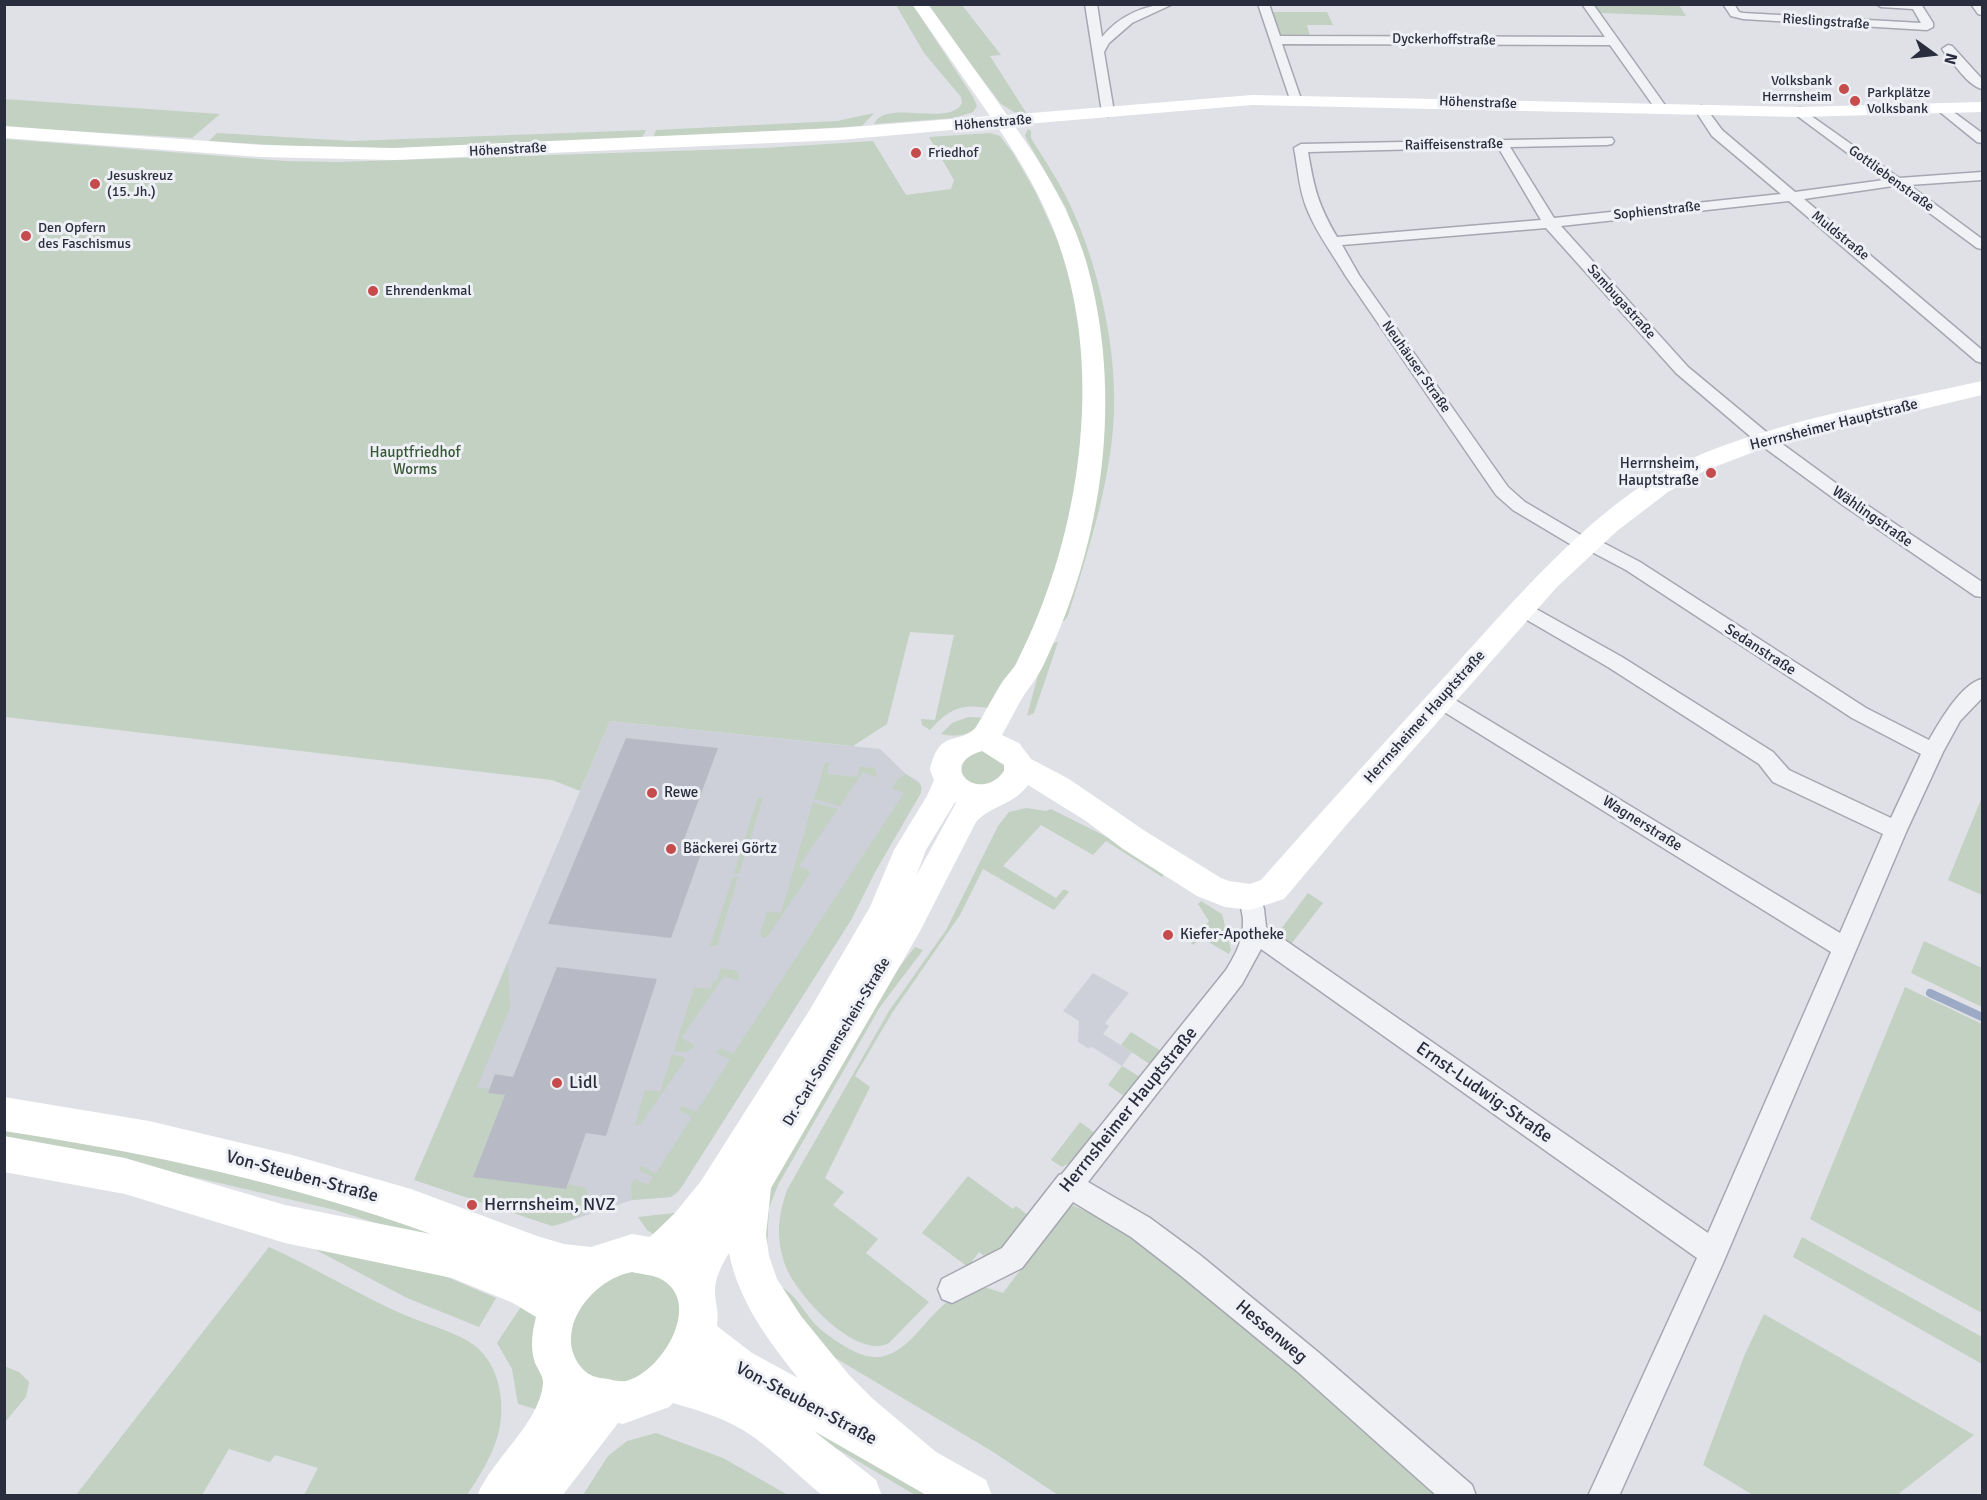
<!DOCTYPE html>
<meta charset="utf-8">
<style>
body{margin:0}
#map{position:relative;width:1987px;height:1500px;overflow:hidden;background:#dfe1e7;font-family:Signika,sans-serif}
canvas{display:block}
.frame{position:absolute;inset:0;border:6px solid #292d3d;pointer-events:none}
.north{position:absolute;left:1903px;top:24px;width:60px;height:60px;-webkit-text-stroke:4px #eef0f5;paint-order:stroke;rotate:105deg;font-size:16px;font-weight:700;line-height:24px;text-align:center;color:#292d3d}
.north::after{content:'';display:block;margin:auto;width:21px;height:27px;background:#292d3d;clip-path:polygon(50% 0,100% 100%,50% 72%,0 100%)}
</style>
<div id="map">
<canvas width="1987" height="1500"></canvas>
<div class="frame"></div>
<div class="north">N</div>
</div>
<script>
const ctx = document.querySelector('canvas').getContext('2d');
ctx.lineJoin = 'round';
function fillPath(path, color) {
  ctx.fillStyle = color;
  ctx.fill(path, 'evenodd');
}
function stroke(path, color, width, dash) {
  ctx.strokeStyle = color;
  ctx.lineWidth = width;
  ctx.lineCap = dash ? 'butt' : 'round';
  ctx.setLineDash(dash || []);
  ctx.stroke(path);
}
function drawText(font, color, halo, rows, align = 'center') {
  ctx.font = font + ' Signika,sans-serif';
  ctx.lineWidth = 6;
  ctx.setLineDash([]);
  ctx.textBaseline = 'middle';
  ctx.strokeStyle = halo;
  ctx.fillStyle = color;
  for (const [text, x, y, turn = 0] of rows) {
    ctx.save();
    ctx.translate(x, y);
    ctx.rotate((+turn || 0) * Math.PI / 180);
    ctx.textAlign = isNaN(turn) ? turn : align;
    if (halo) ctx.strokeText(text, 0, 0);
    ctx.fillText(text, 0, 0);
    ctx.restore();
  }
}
const built = new Path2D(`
 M610 721 880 749 906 774 919 782 922 789 875 872 851 920 678 1192 671 1197 632 1200 563 1223 438 1183 420 1167Z
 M1093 973 1129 993 1105 1023 1109 1026 1103 1034 1132 1052 1122 1066 1092 1047 1088 1048 1078 1042 1079 1021 1063 1011Z`);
const green = new Path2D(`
 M896 5H913L973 97 977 106 973 112 954 118 874 124C886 98 949 128 962 103L961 97 924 53Z
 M926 5H962L1001 55 990 56 1027 114 1014 112 1001 104Z
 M1593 5H1679L1686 16 1600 13Z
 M1269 12H1327L1333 25H1307L1310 37 1278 35Z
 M4 99 220 114 192 138 21 128 5 127Z
 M874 113 862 126 653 138 656 130 837 121Z
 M1028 129 1031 131V138C1045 161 1061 184 1072 209 1102 275 1121 367 1112 439 1105 500 1086 558 1068 616L1064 621H1062L1084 538 1087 271 1066 208 1027 140 1025 135Z
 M646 130 642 138 403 148H322L209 141 217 133 352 141Z
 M990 133 1000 136 1013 153 1035 191 1066 258 1086 360 1077 485 1059 562 1033 630 994 709C963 703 951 707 930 730L922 725 921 719 935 720 954 635 910 632 887 724 853 746 610 721 580 791 552 780 5 717V139L285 161 338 162 765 148 873 141 906 195 951 189 954 180 929 137Z
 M1058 642 1034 713 1027 716 1038 675 1052 643Z
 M968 717 989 718C973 732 963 739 941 734L952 723Z
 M982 750 998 753 1009 772 982 788 961 778 962 759Z
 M825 763H829L827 774 857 777 860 767 874 768 877 774 876 777 863 772 840 806 814 799Z
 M906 774 921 785V793L875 872 851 920 681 1188 671 1197 632 1200 631 1186 634 1179 648 1185 653 1177 639 1170 642 1166 656 1173 692 1117 679 1110 682 1106 696 1112 730 1060 717 1053 720 1048 733 1054 904 793 892 788 898 779Z
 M758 797 763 798 739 874 734 873Z
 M1982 797V895L1948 880Z
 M813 802 838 809 799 866 811 872 768 936 763 938 760 934 767 911 781 913Z
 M1026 808 1046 811 1051 809 1109 838 1166 873 1162 877 1106 841 1093 855 1041 825 1003 866 1056 898 1064 889 1069 892 1054 910 983 869 960 915 892 1013 855 1076 870 1087 825 1178 844 1192 833 1205 878 1239 866 1253 929 1302 889 1343C856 1361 793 1292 784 1262 776 1237 778 1215 787 1190L889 1011 946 930 998 826 1009 812Z
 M733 877H738L717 946H710Z
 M1308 893 1323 903 1289 947 1275 937Z
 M1201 901 1222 914 1231 950 1229 954 1200 937 1194 945 1191 943 1209 921 1198 904Z
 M1924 941 1982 968V1007L1911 973Z
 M915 947 923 950 880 1007 778 1185 769 1208 767 1247 761 1199 894 974Z
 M508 963 510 1008 477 1087 489 1089 488 1093 505 1095 473 1176 566 1189 568 1184 586 1188 590 1202C585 1217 566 1223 552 1226L414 1180Z
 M721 968 737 971 739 979 737 981 724 976 681 1038 694 1045C688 1054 684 1052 674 1051L694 987 711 989 713 981H717Z
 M1905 987 1982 1024V1313L1810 1219Z
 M1131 1032 1161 1051 1151 1065 1121 1045Z
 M672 1055 684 1057 685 1060 641 1124 635 1125 645 1090 660 1092Z
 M1122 1066 1142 1078 1127 1098 1108 1085Z
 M1080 1122 1099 1136 1085 1154 1062 1167 1051 1160Z
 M5 1126 266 1179 461 1240 411 1234 335 1210 198 1178 5 1139Z
 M968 1176 1013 1209 1016 1206 1029 1216 993 1263 979 1252 968 1267 922 1233Z
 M1070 1204 1145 1239 1444 1495H1058L990 1450 832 1356 773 1285C793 1286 805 1316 819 1328 831 1338 851 1352 866 1356 904 1365 923 1318 950 1300 960 1294 974 1291 984 1287L1003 1293Z
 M674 1213 683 1222 656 1236 647 1230 638 1217Z
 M1802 1237 1982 1337V1364L1793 1257Z
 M303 1243 412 1262 496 1298 479 1327 407 1298Z
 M269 1247C314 1267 355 1293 400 1313 422 1323 447 1329 468 1341 499 1359 507 1402 498 1435 492 1456 479 1477 467 1495H304L318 1468 275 1455 270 1462 229 1449 202 1495H76Z
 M631 1268 667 1279 683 1305 671 1354 628 1383 604 1382 584 1372 575 1361 570 1346 574 1313 594 1285Z
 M526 1299 535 1308 544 1377 542 1411 518 1404 512 1369 497 1343Z
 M1764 1314 1974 1435 1897 1495H1753L1703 1465 1745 1354Z
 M4 1366 19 1372 29 1382 26 1397 5 1422Z
 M741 1382 934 1495H915L777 1413Z
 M656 1433 723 1458 788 1495H583L608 1456 627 1441Z`);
const stream = new Path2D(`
 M1930 993 1982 1017`);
const building = new Path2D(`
 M626 738 718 748 682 845 703 848 671 938 548 924Z
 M557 967 657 979 606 1136 586 1133 566 1189 473 1177 505 1095 488 1093 495 1074 513 1077Z`);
const street = new Path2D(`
 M1085 4H1097L1102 37C1120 15 1146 4 1173 4L1132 23 1109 43 1104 52 1114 112 1108 116 1102 112Z
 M1258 4H1269L1280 36 1605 37 1582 4H1593L1667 108 1661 112 1657 111 1610 45 1282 44 1301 99 1299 102H1291Z
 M1723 4H1734L1739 12 1743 13 1921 23 1913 9 1881 7 1876 4H1921L1933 23V27L1927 30 1743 19 1731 16Z
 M1971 4H1982V15L1978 14Z
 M1948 45 1952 46 1982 79V89C1967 85 1954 63 1944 52L1942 49Z
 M1944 105 1982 133V143L1977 142 1940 112 1938 109 1940 106Z
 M1701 106 1705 107 1722 130 1795 192 1884 180 1796 115 1794 112 1800 108 1899 178 1982 172V180L1909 185 1982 239V249L1977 248 1893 186 1804 199 1982 350V363L1976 361 1789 201 1561 226 1688 367 1770 435 1852 495 1982 582V597L1975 596 1840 503 1758 443 1676 373 1546 228 1342 245 1359 275 1508 487 1525 502 1586 538 1596 539 1640 562 1866 708 1929 740C1940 721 1961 684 1982 679V698L1960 721 1943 752 1907 830 1723 1263 1619 1496H1588L1697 1258 1261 949 1242 984 1088 1182 1150 1218 1200 1255 1318 1352 1472 1485 1476 1496H1437L1298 1372 1180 1275 1131 1237 1073 1202 1022 1268 952 1303 942 1299 938 1289 942 1279 1002 1248 1059 1175 1062 1174 1226 970C1236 954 1244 939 1243 919 1242 908 1237 900 1242 890L1250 888 1258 890 1264 909 1266 927 1708 1233 1831 952 1433 705 1430 700 1433 695 1440 693 1447 695 1840 933 1883 834 1773 782 1759 764 1608 667 1515 613 1512 608 1515 603 1522 601 1622 657 1773 752 1789 770 1891 818 1921 754 1852 718 1626 570 1590 551 1580 550 1513 510 1496 495 1345 275C1332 253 1316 232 1307 209 1299 190 1298 168 1294 148L1301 144 1612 138 1614 141 1612 144 1607 145 1510 147 1554 218 1781 194 1712 136 1695 110ZM1498 147 1541 220 1337 237C1318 205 1314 188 1308 152Z`);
const secondary = new Path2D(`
 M912 4H928L1007 115 1252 95 1800 107 1982 102V112L1800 117 1252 105 1014 125C1044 167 1071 212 1086 261 1124 394 1104 541 1044 664 1039 675 1031 685 1024 695 1016 708 1010 721 1002 735L1019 743 1031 759 1069 779 1145 831 1221 878 1229 881 1250 884 1261 880C1326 806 1393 733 1460 660 1522 592 1602 498 1688 460 1778 420 1885 403 1982 381V395L1772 445 1704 471 1668 492 1617 531 1557 587 1348 823 1284 899 1250 910 1225 907 1197 896 1123 849 1086 821 1028 785C1014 805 993 804 976 822L919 933 771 1188 766 1235 769 1256 777 1279 801 1316 849 1375 873 1399 936 1452 986 1480 992 1496H928L814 1431 876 1480 882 1496H823C796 1474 772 1448 743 1430 721 1417 697 1410 673 1403L669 1407 623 1424 618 1423 562 1496H477C492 1459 539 1424 543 1384 544 1378 538 1369 535 1363 530 1348 532 1332 536 1317L513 1303 452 1278 285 1243 125 1194 4 1172V1136L125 1158 285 1205 431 1234C293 1184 149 1153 4 1131V1097L149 1121 292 1155 411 1189 537 1236 564 1244 591 1247 632 1234 650 1237 675 1213 701 1181 809 1011 870 907 894 850 927 796 934 780 930 770C939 727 960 746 976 727 985 713 992 698 1001 684 1006 676 1013 670 1017 662 1077 544 1103 388 1064 260 1050 211 1025 168 997 126L839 140 394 160 261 157 4 138V126L261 145 394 148 839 128 990 116ZM982 751 1004 765V771C980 805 935 765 982 751ZM955 802 956 803 916 876 926 850ZM729 1253C739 1302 768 1340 798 1378L752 1353 717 1326C719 1310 716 1308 715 1293 714 1280 722 1264 729 1253ZM632 1272C640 1274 652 1275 659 1278 705 1300 663 1372 626 1381 620 1382 613 1380 608 1379 600 1378 592 1377 586 1372 548 1337 589 1280 632 1272Z`);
const markers = [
 [1844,89,6,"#c54b4c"],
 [1855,101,6,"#c54b4c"],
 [916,153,6,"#c54b4c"],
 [95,184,6,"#c54b4c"],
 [26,236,6,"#c54b4c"],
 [373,291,6,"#c54b4c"],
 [1711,473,6,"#c54b4c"],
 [652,793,6,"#c54b4c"],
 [671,849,6,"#c54b4c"],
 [1168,935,6,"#c54b4c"],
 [557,1083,6,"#c54b4c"],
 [472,1205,6,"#c54b4c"]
];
const farStreetnames = [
 ["Rieslingstraße",1826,22,4],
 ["Dyckerhoffstraße",1444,40,1],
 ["Höhenstraße",1478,103,2],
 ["Höhenstraße",993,123,-5],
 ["Raiffeisenstraße",1454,145,-1],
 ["Höhenstraße",508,150,-3],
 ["Gottliebenstraße",1891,179,36],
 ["Sophienstraße",1657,211,-6],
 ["Muldstraße",1840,236,39],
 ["Sambugastraße",1621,302,48],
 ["Neuhäuser Straße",1416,367,55]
];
const farPoinames = [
 ["Volksbank",1832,81,"right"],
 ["Herrnsheim",1832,97,"right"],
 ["Parkplätze",1867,93],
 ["Volksbank",1867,109],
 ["Friedhof",928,153],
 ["Jesuskreuz",107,176],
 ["(15. Jh.)",107,192],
 ["Den Opfern",38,228],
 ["des Faschismus",38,244],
 ["Ehrendenkmal",385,291]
];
const streetNames = [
 ["Herrnsheimer Hauptstraße",1834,425,-14],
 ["Wählingstraße",1872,517,35],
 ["Sedanstraße",1760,650,33],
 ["Herrnsheimer Hauptstraße",1425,717,-48],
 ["Wagnerstraße",1642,824,32],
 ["Dr.-Carl-Sonnenschein-Straße",837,1042,-59]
];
const parkNames = [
 ["Hauptfriedhof",415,453],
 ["Worms",415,470]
];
const poiNames = [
 ["Herrnsheim,",1699,464,"right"],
 ["Hauptstraße",1699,481,"right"],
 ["Rewe",664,793],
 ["Bäckerei Görtz",683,849],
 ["Kiefer-Apotheke",1180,935]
];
const nearPoinames = [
 ["Lidl",569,1083],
 ["Herrnsheim, NVZ",484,1205]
];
const nearStreetnames = [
 ["Ernst-Ludwig-Straße",1484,1093,35],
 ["Herrnsheimer Hauptstraße",1129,1110,-51],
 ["Von-Steuben-Straße",302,1177,15],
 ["Hessenweg",1271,1332,40],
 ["Von-Steuben-Straße",806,1404,28]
];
fillPath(built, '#cdd0d9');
fillPath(green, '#c2d1c1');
stroke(stream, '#9caac5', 8);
fillPath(building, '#b7bac4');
stroke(street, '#a5a7b1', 3);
fillPath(street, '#f1f2f6');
fillPath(secondary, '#fff');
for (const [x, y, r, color] of markers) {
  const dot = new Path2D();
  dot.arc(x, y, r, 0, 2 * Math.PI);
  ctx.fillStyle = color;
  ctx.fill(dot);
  stroke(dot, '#eef0f5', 2);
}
drawText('14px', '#292d3d', '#eef0f5', farStreetnames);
drawText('14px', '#292d3d', '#eef0f5', farPoinames, 'left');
drawText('15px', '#292d3d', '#eef0f5', streetNames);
drawText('15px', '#395837', '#eef0f5', parkNames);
drawText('15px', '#292d3d', '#eef0f5', poiNames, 'left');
drawText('18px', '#292d3d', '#eef0f5', nearPoinames, 'left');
drawText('18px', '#292d3d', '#eef0f5', nearStreetnames);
</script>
